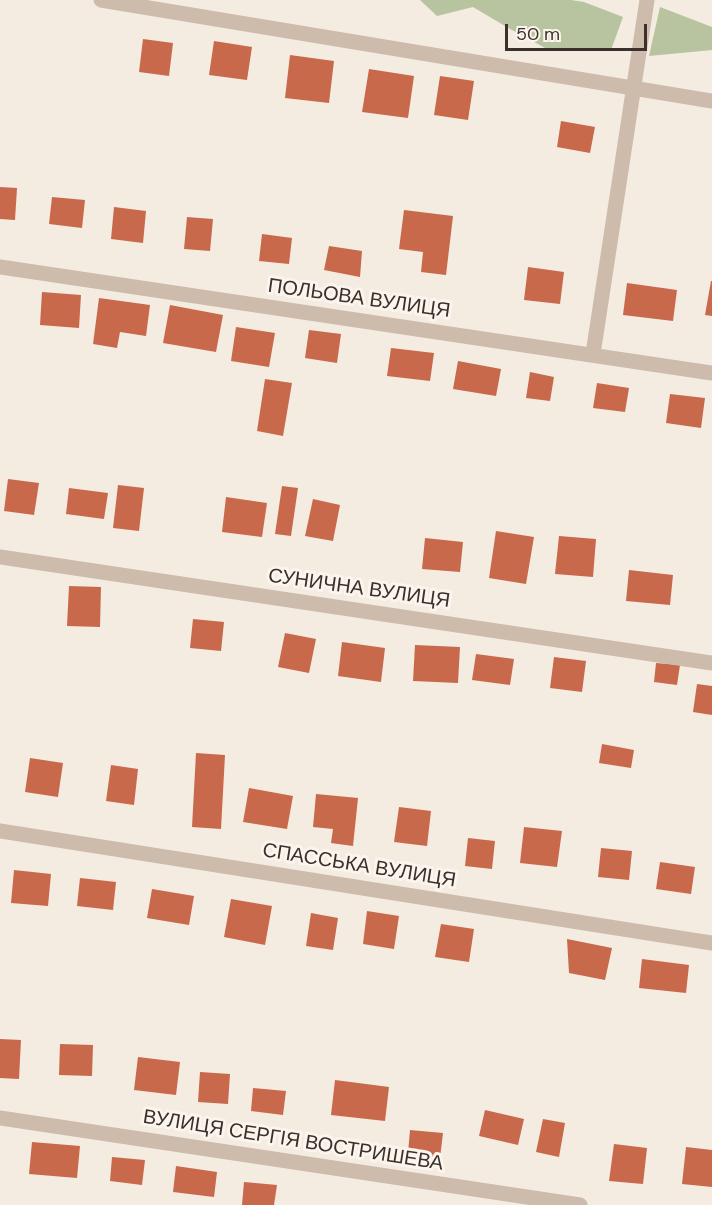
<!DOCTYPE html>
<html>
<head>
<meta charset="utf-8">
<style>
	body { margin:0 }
	#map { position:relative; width:712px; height:1205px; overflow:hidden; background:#f4ebe1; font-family:"DM Sans",sans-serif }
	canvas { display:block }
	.scale { position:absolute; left:505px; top:24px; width:142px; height:27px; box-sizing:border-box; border:3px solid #3b302b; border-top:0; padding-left:8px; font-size:18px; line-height:21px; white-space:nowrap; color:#3b302b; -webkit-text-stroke:4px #fbf5ee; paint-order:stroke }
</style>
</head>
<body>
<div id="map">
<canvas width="712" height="1205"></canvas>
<div class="scale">50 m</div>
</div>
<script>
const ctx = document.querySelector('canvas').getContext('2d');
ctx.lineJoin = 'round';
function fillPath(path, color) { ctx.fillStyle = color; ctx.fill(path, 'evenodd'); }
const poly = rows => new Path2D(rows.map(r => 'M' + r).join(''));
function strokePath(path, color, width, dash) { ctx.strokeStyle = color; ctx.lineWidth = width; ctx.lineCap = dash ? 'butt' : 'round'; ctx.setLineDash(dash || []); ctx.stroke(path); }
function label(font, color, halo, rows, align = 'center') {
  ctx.font = font + ' "DM Sans",sans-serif'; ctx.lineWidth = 6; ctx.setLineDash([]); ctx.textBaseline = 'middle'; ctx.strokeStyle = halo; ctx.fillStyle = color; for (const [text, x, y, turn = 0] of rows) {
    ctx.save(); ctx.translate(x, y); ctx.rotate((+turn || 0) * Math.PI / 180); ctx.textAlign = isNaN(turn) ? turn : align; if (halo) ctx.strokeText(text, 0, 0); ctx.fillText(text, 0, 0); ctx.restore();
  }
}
const green = poly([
	[420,0,571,0,584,2,623,17,611,50,547,49,510,29,473,7,437,16],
	[660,7,712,27,712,50,649,56]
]);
const building = poly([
	[143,39,173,43,169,76,139,72],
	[214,41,252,47,247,80,209,75],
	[290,55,334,61,329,103,285,98],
	[369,69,414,76,408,118,362,112],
	[440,76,474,81,468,120,434,115],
	[561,121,595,127,590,153,557,147],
	[0,187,17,188,15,220,0,219],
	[52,197,85,200,82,228,49,224],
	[114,207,146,211,143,243,111,239],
	[404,210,453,216,446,275,421,272,423,252,399,249],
	[187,217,213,219,210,251,184,249],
	[262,234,292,238,289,264,259,261],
	[329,246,362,251,360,277,324,270],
	[528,267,564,272,560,304,524,300],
	[711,281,712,281,712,316,705,315],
	[627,283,677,290,673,321,623,315],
	[42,292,81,295,79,328,40,325],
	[99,298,150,305,146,336,120,332,117,348,93,344],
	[170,305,223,315,216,352,163,343],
	[236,327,275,333,269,367,231,361],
	[309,330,341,334,337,363,305,358],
	[391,348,434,353,430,381,387,376],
	[458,361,501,369,496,396,453,389],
	[530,372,554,377,550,401,526,398],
	[265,379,292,383,283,436,257,431],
	[597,383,629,388,625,412,593,408],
	[670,394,705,398,701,428,666,423],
	[8,479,39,483,34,515,4,511],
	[118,485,144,488,139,531,113,528],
	[282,486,298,488,291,536,275,534],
	[69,488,108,493,104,519,66,514],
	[226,497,267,503,262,537,222,532],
	[313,499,340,505,333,541,305,536],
	[496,531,534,537,526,584,489,578],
	[559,536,596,539,593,577,555,574],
	[425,538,463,542,460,572,422,569],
	[629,570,673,575,670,605,626,601],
	[69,586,101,587,100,627,67,626],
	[193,619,224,622,221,651,190,648],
	[285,633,316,639,309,673,278,667],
	[342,642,385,648,381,682,338,676],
	[415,645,460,647,458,683,413,681],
	[476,654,514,659,510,685,472,680],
	[554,657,586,661,582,692,550,688],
	[656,663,680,665,677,685,654,682],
	[697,684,712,686,712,715,693,712],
	[602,744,634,750,631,768,599,763],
	[196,753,225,755,221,829,192,827],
	[30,758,63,763,58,797,25,792],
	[111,765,138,769,134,805,106,801],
	[249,788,293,796,287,829,243,822],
	[316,794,358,798,353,846,331,843,333,829,313,827],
	[399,807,431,811,427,846,394,842],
	[524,827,562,831,557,867,520,863],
	[468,838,495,841,492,869,465,866],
	[601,848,632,851,629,880,598,877],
	[660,862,695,867,691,894,656,889],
	[14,870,51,874,48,906,11,903],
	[80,878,116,882,113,910,77,906],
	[152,889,194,896,189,925,147,918],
	[231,899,272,906,265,945,224,937],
	[367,911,399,916,394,949,363,944],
	[311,913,338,918,333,950,306,946],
	[441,924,474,929,469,962,435,957],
	[567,939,612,948,605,980,569,973],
	[642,959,689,965,686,993,639,988],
	[0,1039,21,1040,19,1079,0,1078],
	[60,1044,93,1045,92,1076,59,1075],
	[138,1057,180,1062,176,1095,134,1090],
	[200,1072,230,1074,228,1104,198,1102],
	[335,1080,389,1087,385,1121,331,1115],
	[253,1088,286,1091,283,1115,251,1111],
	[485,1110,524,1119,518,1145,479,1136],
	[543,1119,565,1123,559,1157,536,1152],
	[410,1130,443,1133,440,1158,408,1153],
	[32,1142,80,1146,77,1178,29,1174],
	[614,1144,647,1148,643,1184,609,1181],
	[686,1147,712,1150,712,1187,682,1184],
	[112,1157,145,1160,142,1185,110,1181],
	[176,1166,217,1172,214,1197,173,1192],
	[244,1182,277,1185,274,1205,242,1205]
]);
const minor = poly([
	[101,0,712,101],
	[0,267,712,373],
	[593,354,647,0],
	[0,557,712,663],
	[0,831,712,943],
	[0,1118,580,1205]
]);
const streetNames = [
	["ПОЛЬОВА ВУЛИЦЯ",359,299,8],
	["СУНИЧНА ВУЛИЦЯ",359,589,8],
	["СПАССЬКА ВУЛИЦЯ",359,866,9],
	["ВУЛИЦЯ СЕРГІЯ ВОСТРИШЕВА",293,1141,9]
];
fillPath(green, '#b8c4a0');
fillPath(building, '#c8694b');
strokePath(minor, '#cdbbac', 15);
label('20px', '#3b302b', '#fbf5ee', streetNames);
</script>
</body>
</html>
